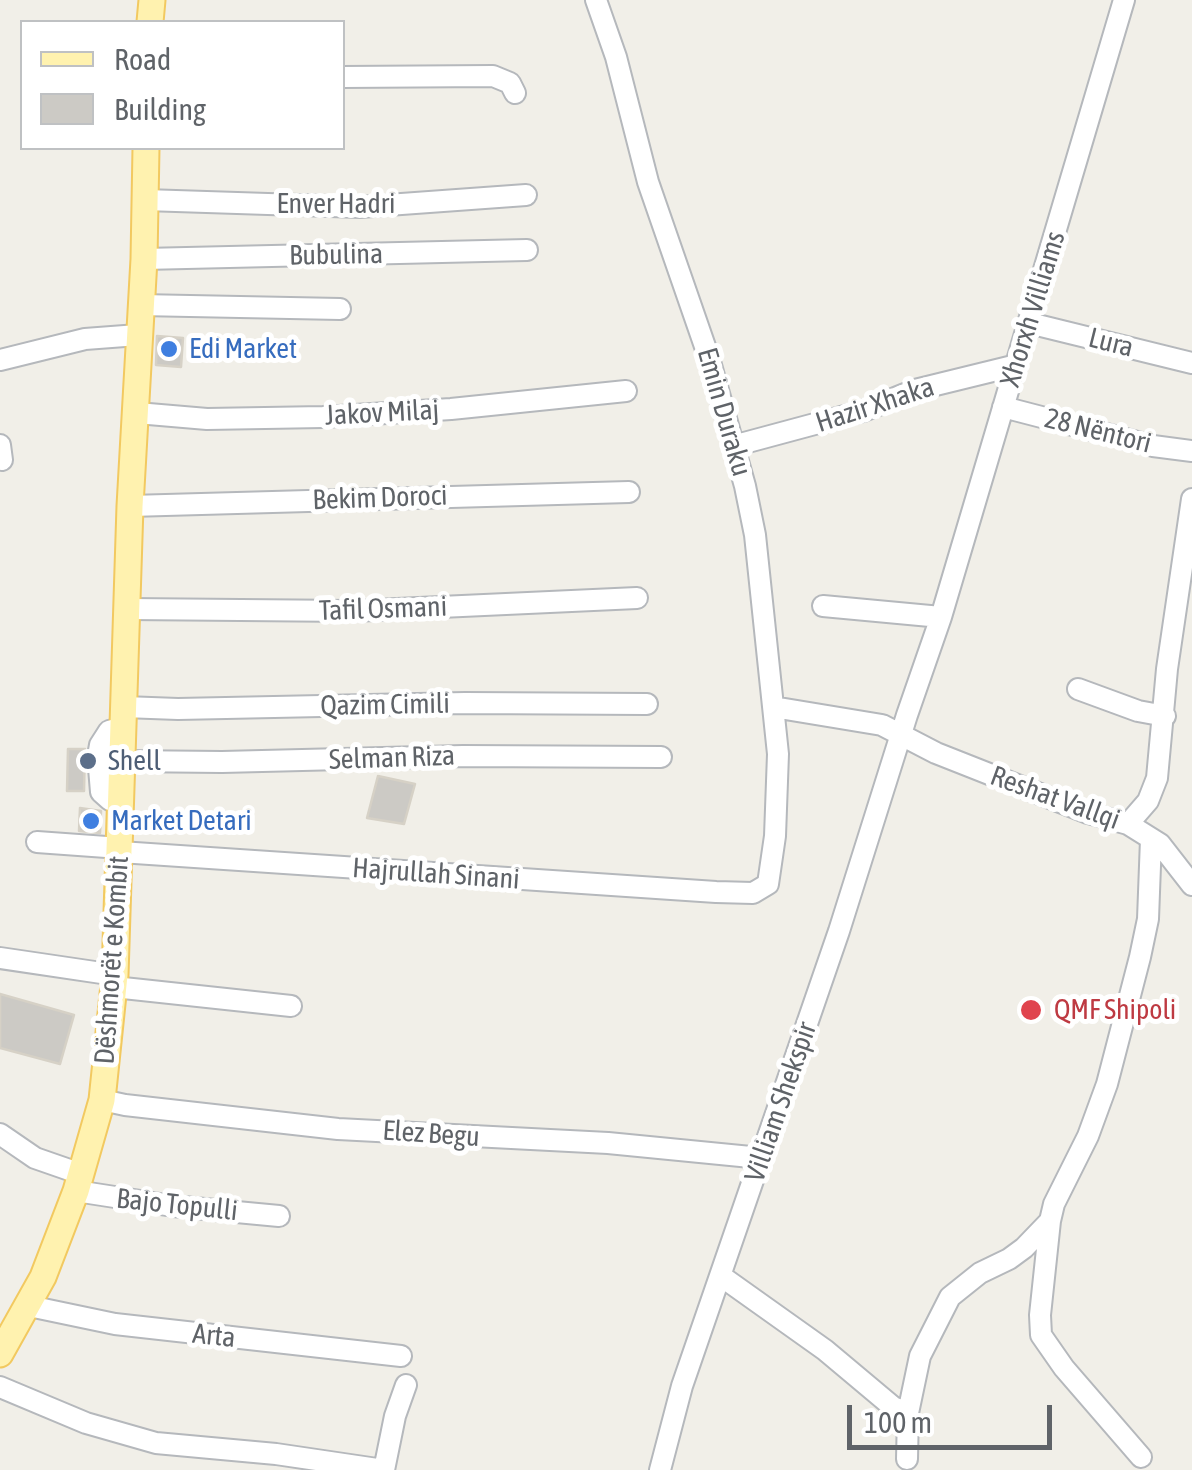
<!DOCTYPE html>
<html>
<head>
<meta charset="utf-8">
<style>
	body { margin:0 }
	#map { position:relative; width:1192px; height:1470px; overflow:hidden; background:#f1efe8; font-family:"Asap Condensed",sans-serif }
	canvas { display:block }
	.legend { position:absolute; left:20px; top:20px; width:325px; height:130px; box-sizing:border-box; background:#fff; border:2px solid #bfc1c3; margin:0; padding:12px 18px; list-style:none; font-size:30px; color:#5f6368 }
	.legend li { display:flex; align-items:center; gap:20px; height:50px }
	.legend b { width:50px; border:2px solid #bfc1c3 }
	.scale { position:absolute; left:847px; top:1405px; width:205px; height:45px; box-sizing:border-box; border:5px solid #5f6368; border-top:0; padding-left:12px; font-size:30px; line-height:35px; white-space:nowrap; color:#5f6368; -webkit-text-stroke:8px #fff; paint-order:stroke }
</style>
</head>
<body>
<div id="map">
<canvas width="1192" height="1470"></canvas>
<ul class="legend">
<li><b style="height:12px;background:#fff2af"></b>Road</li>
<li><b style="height:28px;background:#cccac5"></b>Building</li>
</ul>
<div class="scale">100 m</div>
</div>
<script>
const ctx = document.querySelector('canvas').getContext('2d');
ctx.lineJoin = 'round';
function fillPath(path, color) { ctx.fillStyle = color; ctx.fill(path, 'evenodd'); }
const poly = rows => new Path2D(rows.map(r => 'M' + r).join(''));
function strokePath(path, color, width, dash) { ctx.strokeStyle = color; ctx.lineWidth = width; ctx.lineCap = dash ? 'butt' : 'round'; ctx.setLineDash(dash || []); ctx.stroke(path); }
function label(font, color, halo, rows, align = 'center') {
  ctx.font = font + ' "Asap Condensed",sans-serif'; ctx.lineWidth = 10; ctx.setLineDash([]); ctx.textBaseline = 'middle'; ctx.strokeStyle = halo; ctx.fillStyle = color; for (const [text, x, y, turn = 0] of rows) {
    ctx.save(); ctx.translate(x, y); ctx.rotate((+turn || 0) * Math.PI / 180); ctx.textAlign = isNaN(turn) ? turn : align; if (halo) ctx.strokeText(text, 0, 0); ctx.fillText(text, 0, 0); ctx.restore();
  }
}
const building = poly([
	[157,336,183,338,181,367,156,365,157,336],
	[68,749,85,749,84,791,67,791,68,749],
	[378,776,415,784,404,824,367,818,378,776],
	[80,808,101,811,100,833,79,831,80,808],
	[0,994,74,1015,60,1064,0,1048,0,994]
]);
const minor = poly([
	[342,77,493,76,510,83,515,93],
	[145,200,360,207,526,195],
	[144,259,527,250],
	[140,305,340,309],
	[1029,323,1192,363],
	[0,360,85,339,138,335],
	[1003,407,1153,446,1192,451],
	[137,413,207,419,323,417,451,409,626,391],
	[0,445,2,460],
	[733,446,863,411,915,390,1017,365],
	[130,506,629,492],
	[823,606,941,617],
	[128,609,353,611,637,598],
	[1078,689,1138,711,1165,716],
	[124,707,178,709,465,703,647,704],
	[773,707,882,725,936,753,1088,813,1128,824,1160,844,1192,885],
	[122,761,222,762,463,756,661,757],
	[120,801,110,800,101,792,98,756,100,745,109,731,124,727],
	[1128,824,1148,801,1157,778,1167,669,1192,499],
	[37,842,120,848],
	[120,852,716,892,753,893,768,884,775,836,778,754,755,535,745,486,709,358,648,182,616,57,596,0],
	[0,958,115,975],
	[114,987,291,1006],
	[102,1100,125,1105,338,1129,608,1143,761,1158],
	[0,1134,35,1158,81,1174],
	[76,1191,173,1206,279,1216],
	[1050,1221,1040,1315,1041,1335,1064,1368,1141,1457],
	[721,1276,825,1350,893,1407,908,1413,920,1356,950,1297,980,1273,1009,1259,1024,1248,1050,1221,1054,1204,1088,1136,1107,1084,1140,957,1148,919,1151,839],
	[29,1306,115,1324,401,1356],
	[0,1387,86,1423,156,1443,276,1454,384,1470],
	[907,1459,908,1413],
	[384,1470,395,1416,406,1385],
	[660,1470,682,1386,839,931,907,715,941,617,1124,0]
]);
const major = poly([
	[150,22,152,0],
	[0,1354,43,1277,76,1191,102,1100,115,975,130,506,144,259,146,148]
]);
const markers = [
	[169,349,10,"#3f7fe0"],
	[88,761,10,"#5c6f8a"],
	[91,821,10,"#3f7fe0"],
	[1031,1010,12,"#e0444e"]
];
const streetNames = [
	["Enver Hadri",336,204],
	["Bubulina",336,255,-1],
	["Xhorxh Villiams",1033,309,-73],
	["Lura",1111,343,14],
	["Hazir Xhaka",875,405,-18],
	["Emin Duraku",724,412,74],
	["Jakov Milaj",382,413,-3],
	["28 Nëntori",1098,431,14],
	["Bekim Doroci",380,498,-2],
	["Tafil Osmani",383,609,-2],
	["Qazim Cimili",385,705,-1],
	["Selman Riza",392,758,-2],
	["Reshat Vallqi",1055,798,20],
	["Hajrullah Sinani",436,874,4],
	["Dëshmorët e Kombit",112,960,-86],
	["Villiam Shekspir",781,1102,-71],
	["Elez Begu",431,1134,4],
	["Bajo Topulli",177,1205,6],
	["Arta",214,1336,6]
];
const shopNames = [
	["Edi Market",189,349],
	["Market Detari",111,821]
];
const serviceNames = [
	["Shell",108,761]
];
const healthNames = [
	["QMF Shipoli",1054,1010]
];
fillPath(building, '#cccac5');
strokePath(building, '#d6d1c6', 2.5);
strokePath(minor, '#b5b8bc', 24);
strokePath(major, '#f2c960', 29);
strokePath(minor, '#fff', 20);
strokePath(major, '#fff2af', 25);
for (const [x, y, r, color] of markers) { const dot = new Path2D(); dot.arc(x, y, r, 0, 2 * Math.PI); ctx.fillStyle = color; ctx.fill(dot); strokePath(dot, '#fff', 4); }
label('28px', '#5f6368', '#fff', streetNames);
label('28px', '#366cbe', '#fff', shopNames, 'left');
label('28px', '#4e5e75', '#fff', serviceNames, 'left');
label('28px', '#be3a42', '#fff', healthNames, 'left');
</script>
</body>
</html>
